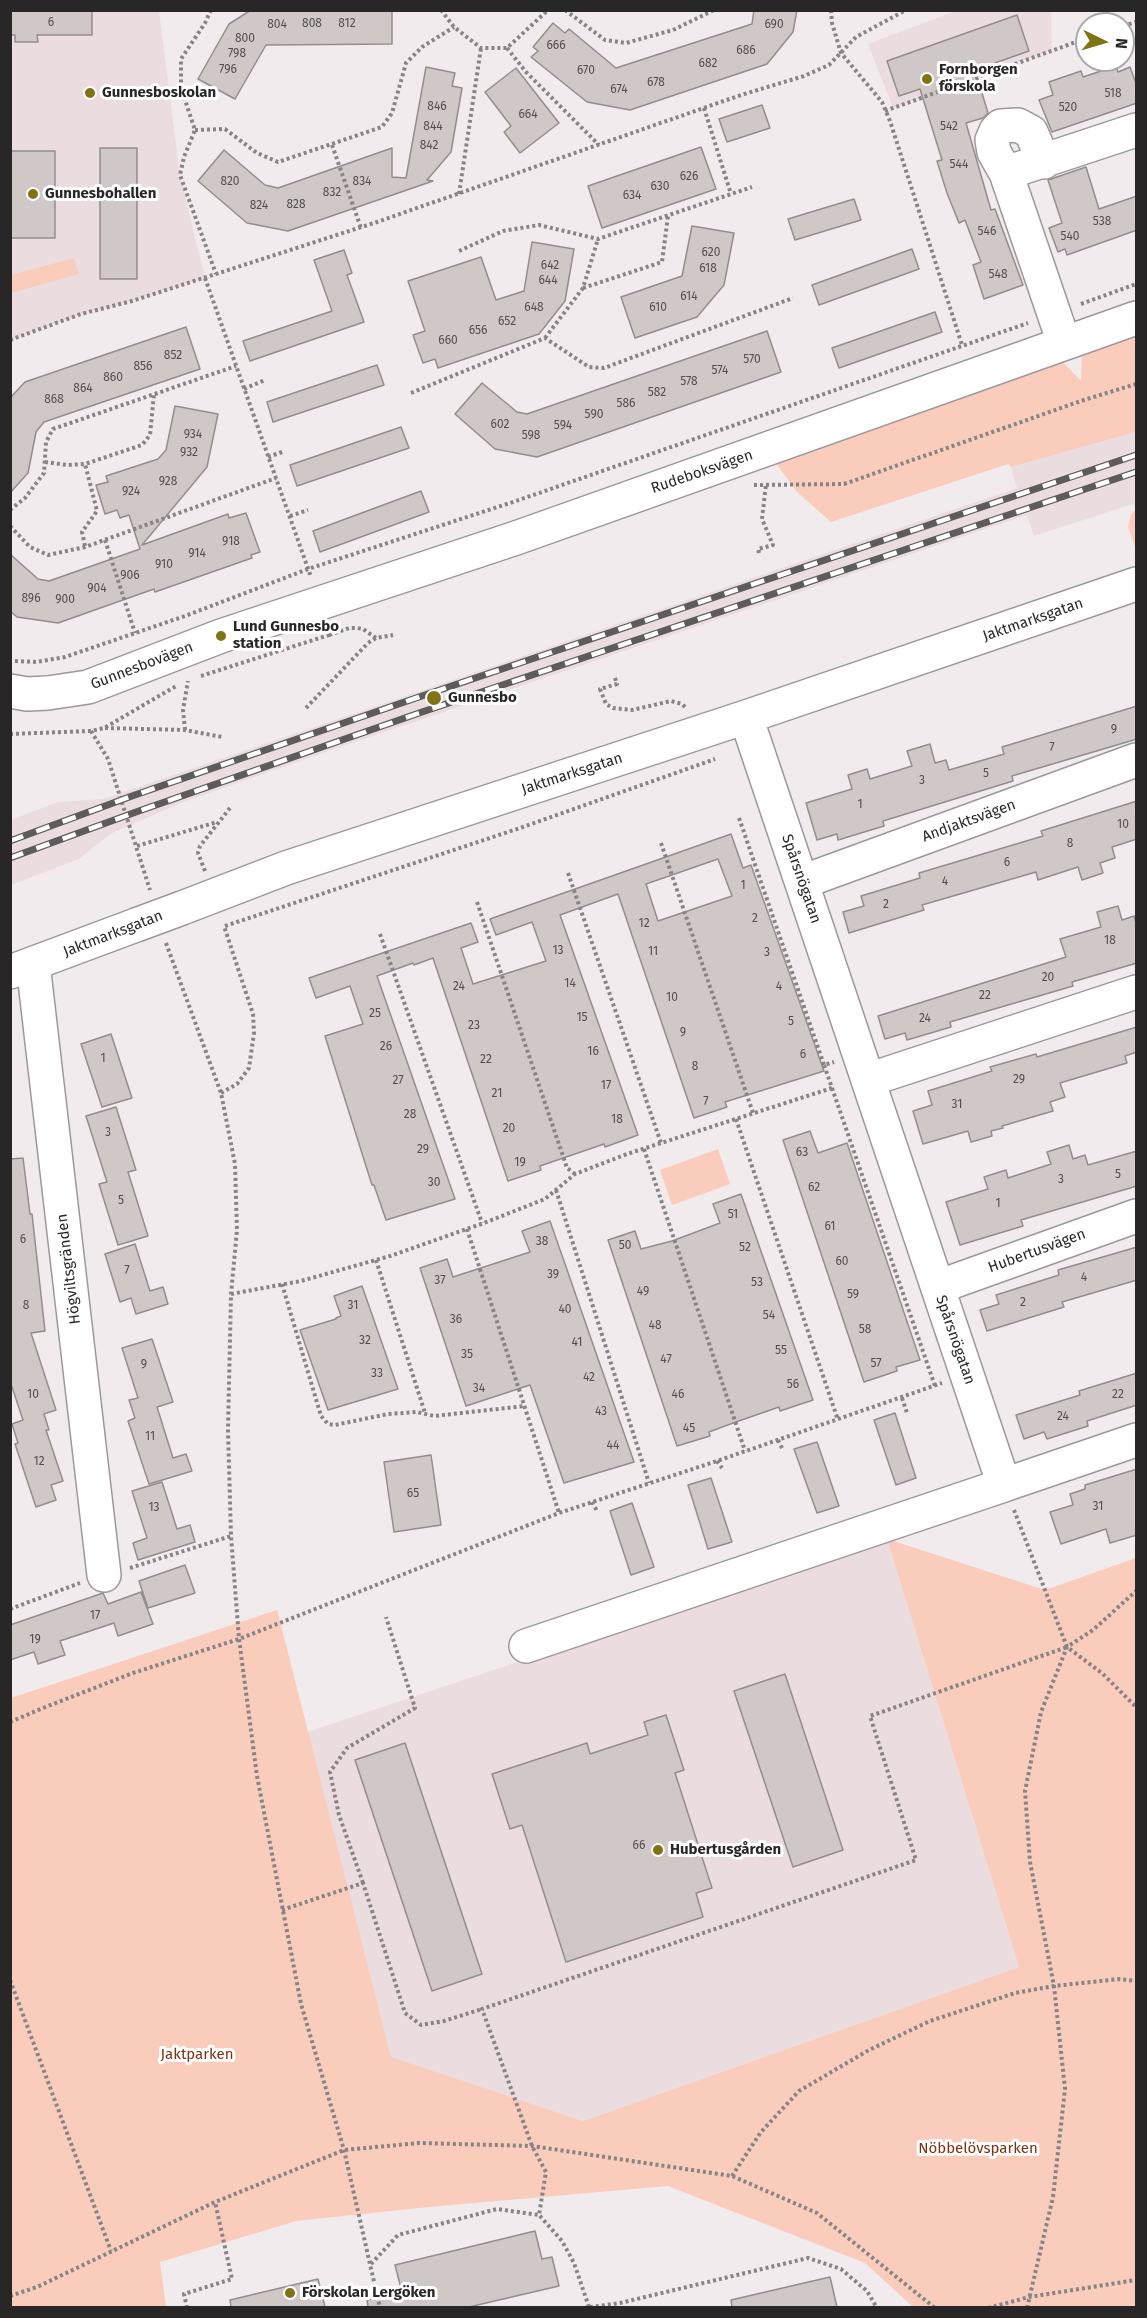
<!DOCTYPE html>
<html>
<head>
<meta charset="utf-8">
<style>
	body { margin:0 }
	#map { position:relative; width:1147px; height:2318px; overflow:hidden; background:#f2ebed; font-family:"Fira Sans",sans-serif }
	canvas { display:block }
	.frame { position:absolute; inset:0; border:12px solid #282627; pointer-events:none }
	.north { position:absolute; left:1075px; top:12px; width:60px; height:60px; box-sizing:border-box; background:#fff; border:2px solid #a9a8a9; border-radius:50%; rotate:95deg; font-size:16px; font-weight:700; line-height:24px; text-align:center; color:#282627 }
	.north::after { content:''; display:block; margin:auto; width:21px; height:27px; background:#7f7315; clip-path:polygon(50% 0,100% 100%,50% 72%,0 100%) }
</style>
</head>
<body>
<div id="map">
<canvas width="1147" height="2318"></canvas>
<div class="frame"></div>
<div class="north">N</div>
</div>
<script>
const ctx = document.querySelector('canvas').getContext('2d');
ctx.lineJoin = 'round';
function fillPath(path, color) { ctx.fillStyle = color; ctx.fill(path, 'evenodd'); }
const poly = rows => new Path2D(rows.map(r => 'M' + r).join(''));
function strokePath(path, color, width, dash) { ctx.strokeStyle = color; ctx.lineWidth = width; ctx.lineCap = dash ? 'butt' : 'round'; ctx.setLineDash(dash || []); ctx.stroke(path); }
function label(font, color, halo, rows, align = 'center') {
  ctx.font = font + ' "Fira Sans",sans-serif'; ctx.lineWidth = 6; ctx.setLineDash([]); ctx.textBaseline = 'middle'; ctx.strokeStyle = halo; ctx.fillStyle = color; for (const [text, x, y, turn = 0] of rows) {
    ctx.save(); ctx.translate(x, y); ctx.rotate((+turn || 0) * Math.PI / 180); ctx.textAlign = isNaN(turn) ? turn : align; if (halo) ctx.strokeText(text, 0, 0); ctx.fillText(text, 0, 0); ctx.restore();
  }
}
const built = poly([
	[11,11,159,11,180,175,205,278,132,301,81,314,11,340],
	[955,11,1051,11,1052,50,893,108,868,44],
	[1136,432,1136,503,1034,536,1027,515,331,750,181,803,110,834,79,859,11,885,11,820,58,802,103,799,1017,488,1011,467],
	[887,1539,1019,1967,583,2121,386,2056,301,1734]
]);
const green = poly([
	[74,258,79,274,11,293,11,275],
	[1136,335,1136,432,1011,467,1008,464,831,522,797,492,775,462,1060,359,1081,381,1082,354],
	[1136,509,1136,549,1128,527,1131,515],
	[718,1149,730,1184,672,1205,660,1170],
	[887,1539,1045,1590,1136,1558,1136,2307,913,2307,865,2263,668,2186,429,2207,296,2221,160,2262,166,2307,11,2307,11,1698,277,1610,391,2057,583,2121,1019,1967]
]);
const building = poly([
	[10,10,92,10,92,35,37,35,38,42,15,42,15,35,10,35,10,10],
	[251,10,392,10,392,44,266,45,235,99,198,79,229,24,251,10],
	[754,10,797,10,793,32,767,64,630,110,587,102,531,57,538,51,533,47,553,23,565,33,569,29,616,68,752,24,754,10],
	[1017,15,1029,51,975,70,988,113,983,118,966,123,991,210,995,209,1023,285,984,299,973,265,981,262,965,220,959,223,947,193,937,161,942,160,920,89,899,96,887,61,1017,15],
	[1116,66,1118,72,1130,67,1137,86,1137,103,1052,132,1039,100,1053,95,1049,82,1081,71,1083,77,1116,66],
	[426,67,455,73,452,86,462,88,451,152,427,180,433,181,288,231,247,223,198,181,224,150,265,185,278,188,392,148,392,177,406,178,426,67],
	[516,68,559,123,520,153,504,132,511,126,485,92,516,68],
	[762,105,770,128,727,142,719,119,762,105],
	[701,147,716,189,602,228,588,186,701,147],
	[100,148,137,148,137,279,100,279,100,148],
	[10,151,55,151,55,238,10,238,10,151],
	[1086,167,1099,209,1137,196,1137,230,1067,255,1065,249,1058,252,1049,228,1062,223,1048,180,1086,167],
	[854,199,861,220,795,240,788,219,854,199],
	[692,226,734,233,724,285,697,317,635,338,621,297,682,276,692,226],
	[532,242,574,249,565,301,539,334,438,368,435,359,423,363,413,335,425,331,408,281,481,257,496,300,524,291,532,242],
	[912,249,919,269,819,305,812,285,912,249],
	[344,250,352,273,347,275,364,322,250,361,243,341,332,311,314,260,344,250],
	[935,312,942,332,839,368,832,348,935,312],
	[186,327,200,369,44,422,36,432,28,473,10,493,10,398,25,382,186,327],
	[767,331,781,372,537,457,495,449,455,414,482,383,517,412,527,414,767,331],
	[377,365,384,385,273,422,267,402,377,365],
	[175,406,218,414,207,467,142,545,228,514,229,518,246,513,260,552,251,555,252,558,155,592,154,589,58,623,17,617,10,611,10,554,38,579,49,581,140,549,129,515,120,518,117,510,105,514,96,485,108,482,106,476,158,459,166,450,175,406],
	[401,427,409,448,297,486,290,465,401,427],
	[421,491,429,512,320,552,313,531,421,491],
	[1137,706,1137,739,1012,776,1013,781,883,821,884,826,838,840,837,834,817,840,806,803,852,789,848,775,867,769,870,779,912,766,907,751,930,744,935,763,946,760,949,770,1004,754,1002,747,1137,706],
	[1137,801,1137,839,1112,847,1115,858,1100,863,1103,873,1082,880,1078,867,1038,880,1036,872,922,905,924,910,849,933,843,912,864,906,861,896,920,878,919,873,1043,836,1041,831,1137,801],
	[731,834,743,868,751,865,824,1071,725,1102,727,1107,694,1118,618,894,560,915,638,1135,605,1147,604,1144,540,1166,541,1170,508,1181,433,958,414,965,413,963,377,976,455,1199,386,1220,374,1185,372,1185,325,1036,363,1024,350,986,316,998,309,978,471,923,478,942,461,948,473,984,546,961,532,922,496,935,490,919,731,834],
	[718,859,732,896,658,921,646,884,718,859],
	[1118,906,1122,920,1134,916,1137,926,1137,963,1072,982,1073,986,950,1022,951,1027,907,1040,905,1033,885,1039,878,1016,1066,957,1060,939,1101,927,1097,912,1118,906],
	[1137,1027,1137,1052,1125,1056,1127,1063,1060,1083,1065,1097,1050,1102,1053,1111,1002,1126,1003,1128,991,1131,992,1136,971,1142,968,1131,923,1144,913,1111,932,1105,928,1091,992,1071,990,1067,1036,1054,1037,1057,1137,1027],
	[111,1034,132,1098,102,1107,81,1044,111,1034],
	[116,1107,136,1170,128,1172,148,1236,118,1245,99,1184,107,1182,86,1116,116,1107],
	[810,1131,818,1153,847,1143,920,1360,896,1367,897,1371,864,1382,783,1140,810,1131],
	[1069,1145,1073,1159,1085,1155,1088,1165,1137,1151,1137,1186,1021,1220,1023,1226,960,1245,946,1202,988,1189,984,1177,1006,1170,1008,1178,1051,1164,1047,1152,1069,1145],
	[23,1158,30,1214,32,1214,45,1331,31,1333,56,1410,44,1414,49,1430,46,1430,63,1481,51,1485,56,1500,36,1507,15,1444,18,1443,12,1424,23,1420,10,1381,10,1159,23,1158],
	[741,1194,813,1400,780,1411,779,1407,733,1423,709,1432,710,1436,677,1446,608,1240,635,1231,641,1249,672,1241,720,1223,713,1204,741,1194],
	[550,1221,634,1462,564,1483,530,1385,466,1406,420,1268,447,1259,453,1277,530,1252,522,1231,550,1221],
	[135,1244,150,1291,163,1287,168,1304,136,1314,131,1298,120,1302,105,1254,135,1244],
	[1137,1247,1137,1280,1062,1302,1064,1307,987,1331,980,1310,999,1304,996,1295,1059,1275,1058,1270,1137,1247],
	[362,1286,398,1389,328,1410,300,1330,336,1319,336,1318,341,1316,334,1296,362,1286],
	[152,1339,173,1402,157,1407,173,1458,186,1454,192,1471,149,1484,128,1421,135,1418,129,1400,138,1398,122,1348,152,1339],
	[1137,1373,1137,1405,1087,1421,1088,1426,1047,1439,1044,1432,1024,1439,1016,1415,1080,1395,1079,1391,1137,1373],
	[895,1413,916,1478,896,1485,874,1420,895,1413],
	[817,1442,839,1506,817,1513,794,1449,817,1442],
	[431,1455,441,1525,394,1532,384,1462,431,1455],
	[1137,1469,1137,1535,1110,1543,1106,1529,1061,1544,1050,1512,1073,1505,1070,1494,1085,1489,1085,1485,1137,1469],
	[711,1478,732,1542,708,1549,688,1485,711,1478],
	[162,1482,177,1529,190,1525,195,1542,138,1560,133,1543,147,1538,132,1491,162,1482],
	[632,1503,654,1567,631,1575,610,1511,632,1503],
	[185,1565,195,1593,148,1608,139,1581,185,1565],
	[141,1592,153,1624,118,1636,114,1623,60,1641,65,1655,38,1664,34,1652,10,1660,10,1625,103,1593,108,1604,141,1592],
	[785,1674,843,1850,793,1867,734,1691,785,1674],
	[666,1715,684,1770,675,1773,712,1888,696,1893,703,1917,566,1962,522,1825,510,1829,492,1774,587,1743,590,1754,648,1735,644,1722,666,1715],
	[405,1743,482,1974,432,1991,355,1760,405,1743],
	[535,2231,542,2259,552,2257,559,2286,469,2307,368,2307,367,2300,402,2292,395,2265,535,2231],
	[830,2277,837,2307,732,2307,731,2300,830,2277],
	[318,2279,325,2307,231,2307,230,2300,318,2279]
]);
const path = poly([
	[211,10,205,23,181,59,181,88,195,130,184,157,180,175,216,274],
	[441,10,454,27,481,48,507,48,548,10],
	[565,10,605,40,626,43,673,30,714,10],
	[831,10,832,23,841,53,882,102,890,121,962,345],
	[1123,26,1136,22],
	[507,48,526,72,599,145],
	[704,108,731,194],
	[885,111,1087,38],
	[195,130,225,129,257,153,278,162,382,127,392,113,406,63,422,47,454,27],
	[332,145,361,228],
	[459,194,481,48],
	[459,251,503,231,539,225,598,239,752,187],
	[205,278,311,577],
	[583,288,662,262,668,216],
	[1081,304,1136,284],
	[545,338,583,288,598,239],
	[10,340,81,314,132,301,374,223,741,95,804,76,829,65,856,37,906,10],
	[244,389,265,380],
	[411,393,545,338,589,367,604,368,793,298],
	[268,457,285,451],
	[45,462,67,465,85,464,142,445,150,435,154,394],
	[754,485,844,484,1084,400,1136,384],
	[10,510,25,498,44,473,46,442,53,429,236,366],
	[290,516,308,510],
	[10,526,30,547,48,555,85,547,276,478],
	[105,540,135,633],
	[85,546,82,532,97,511,85,464],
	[759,553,758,549,773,545,762,519,766,484],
	[329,635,349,628,357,628,363,629,376,638],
	[15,661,36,662,65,657,185,616,308,569,516,501,1028,323],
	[201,676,329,635,328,630],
	[615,678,617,684,600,689,606,704,613,708,632,710,671,701,682,704,686,708],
	[306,708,368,643,376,638,393,635],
	[105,728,185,730,222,737],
	[185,730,183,710,188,681],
	[91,731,108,759,150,890],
	[10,734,91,731,104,728,178,685],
	[739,818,824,1065],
	[661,843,753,1113],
	[137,846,217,822],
	[205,871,198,853,200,846,230,808],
	[568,873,661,1143],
	[477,902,567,1168,575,1174],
	[225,926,523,827,715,759],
	[380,934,482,1223],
	[166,943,221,1093,235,1164,237,1230,231,1294,228,1430,231,1536,239,1639,257,1776,301,2004,344,2150,380,2308],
	[832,1088,935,1386],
	[221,1093,237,1084,249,1068,254,1033,253,1014,224,926],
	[736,1119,838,1420],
	[644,1149,745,1451],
	[556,1190,649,1483],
	[467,1229,559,1513],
	[376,1260,425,1413],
	[282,1284,321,1416,328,1424,335,1425,388,1414,417,1412,434,1416,525,1406],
	[231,1294,301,1281,390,1256,484,1223,545,1199,575,1174,627,1154,832,1088,824,1065,834,1062],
	[902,1398,907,1413],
	[778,1440,783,1450],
	[717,1461,722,1468],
	[592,1502,597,1511],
	[1014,1510,1067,1647,1103,1674,1136,1707],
	[130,1568,231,1536],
	[10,1609,80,1583],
	[10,1722,48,1706,133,1673,239,1639,559,1513,717,1461,942,1383],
	[363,1883,339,1815,330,1772,347,1748,415,1708,386,1617],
	[282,1910,363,1883,405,2013,421,2025,444,2021,482,2009],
	[10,1980,111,2251],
	[732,2176,761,2132,799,2091,869,2050,930,2021,1015,1993,1054,1986,1119,1979,1136,1981],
	[371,2264,398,2235,497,2209,539,2215],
	[10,2296,37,2287,215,2202,344,2150,419,2143,532,2146,732,2176,817,2213,935,2308],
	[589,2307,574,2263,562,2241,539,2215,546,2172,532,2146,482,2009,916,1860,870,1716,1067,1647],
	[187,2308,184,2294,232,2279,215,2202],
	[584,2308,620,2303,808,2258,841,2269,867,2291,877,2308],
	[988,2308,1029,2297,1136,2280],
	[1027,2308,1053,2197,1065,2089,1054,1986,1030,1862,1025,1791,1041,1712,1067,1647,1093,1630,1136,1591]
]);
const minor = poly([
	[1006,173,994,152,992,140,996,131,1001,126,1018,125,1031,132,1044,162],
	[1064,343,1006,173,1136,130],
	[10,691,27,694,48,693,88,687,221,636,516,538,1136,318],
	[802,882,1136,760],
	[182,908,286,868,746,717,1136,584],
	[33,964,104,1575],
	[10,972,136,925],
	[868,1080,1136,992],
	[938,1287,1136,1216],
	[1004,1485,1136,1440],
	[526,1646,1004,1485,746,717]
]);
const rail = poly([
	[10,841,132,796,416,698,1136,455],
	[10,858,136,812,422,712,1136,472]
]);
const minorBridge = poly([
	[136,925,182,908]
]);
const markers = [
	[927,79,6,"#7f7315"],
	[90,93,6,"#7f7315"],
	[33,194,6,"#7f7315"],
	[221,636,6,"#7f7315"],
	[434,698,8,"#7f7315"],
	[658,1850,6,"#7f7315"],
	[290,2293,6,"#7f7315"]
];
const numberNames = [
	["6",51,23],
	["808",312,24],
	["812",347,24],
	["804",277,25],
	["690",774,25],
	["800",245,39],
	["666",556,46],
	["686",746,51],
	["798",237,54],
	["682",708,64],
	["796",228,70],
	["670",586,71],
	["678",656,83],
	["674",619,90],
	["518",1113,94],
	["846",437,107],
	["520",1068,108],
	["664",528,115],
	["844",433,127],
	["542",949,127],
	["842",429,146],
	["544",959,165],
	["626",689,177],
	["820",230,182],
	["834",362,182],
	["630",660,187],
	["832",332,193],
	["634",632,196],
	["828",296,205],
	["824",259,206],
	["538",1102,222],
	["546",987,232],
	["540",1070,237],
	["620",711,253],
	["642",550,266],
	["618",708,269],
	["548",998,275],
	["644",548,281],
	["614",689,297],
	["648",534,308],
	["610",658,308],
	["652",507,322],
	["656",478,331],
	["660",448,341],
	["852",173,356],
	["570",752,360],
	["856",143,367],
	["574",720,371],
	["860",113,378],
	["578",689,382],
	["864",83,389],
	["582",657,393],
	["868",54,400],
	["586",626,404],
	["590",594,415],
	["602",500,425],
	["594",563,426],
	["934",193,435],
	["598",531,436],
	["932",189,453],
	["928",168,482],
	["924",131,492],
	["918",231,542],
	["914",197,554],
	["910",164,565],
	["906",130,576],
	["904",97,589],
	["896",31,599],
	["900",65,600],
	["9",1114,730],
	["7",1052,748],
	["5",986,774],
	["3",922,781],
	["1",860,805],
	["10",1123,825],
	["8",1070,844],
	["6",1007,863],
	["4",945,882],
	["1",743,886],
	["2",886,905],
	["2",755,919],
	["12",644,924],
	["18",1110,941],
	["13",558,951],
	["11",653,952],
	["3",767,953],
	["20",1048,978],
	["14",570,984],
	["24",459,987],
	["4",779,987],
	["22",985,996],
	["10",672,998],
	["25",375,1014],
	["15",582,1018],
	["24",925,1019],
	["5",791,1022],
	["23",474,1026],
	["9",683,1033],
	["26",386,1047],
	["16",593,1052],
	["6",803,1055],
	["1",103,1059],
	["22",486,1060],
	["8",695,1067],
	["29",1019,1080],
	["27",398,1081],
	["17",606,1086],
	["21",497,1094],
	["7",706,1102],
	["31",957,1105],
	["28",410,1115],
	["18",617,1120],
	["20",509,1129],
	["3",108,1133],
	["29",423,1150],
	["63",802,1153],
	["19",520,1163],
	["5",1118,1175],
	["3",1061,1180],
	["30",434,1183],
	["62",814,1188],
	["5",121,1201],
	["1",998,1204],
	["51",733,1215],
	["61",830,1227],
	["6",23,1240],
	["38",542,1242],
	["50",625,1246],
	["52",745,1248],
	["60",842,1262],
	["7",127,1271],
	["39",553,1275],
	["4",1084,1278],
	["37",440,1281],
	["53",757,1283],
	["49",643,1292],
	["59",853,1295],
	["2",1023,1303],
	["8",26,1306],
	["31",353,1306],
	["40",565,1310],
	["54",769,1316],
	["36",456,1320],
	["48",655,1326],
	["58",865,1330],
	["32",365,1341],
	["41",577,1343],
	["55",781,1351],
	["35",467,1355],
	["47",666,1360],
	["57",876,1364],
	["9",144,1365],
	["33",377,1374],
	["42",589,1378],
	["56",793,1385],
	["34",479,1389],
	["10",33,1395],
	["46",678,1395],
	["22",1118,1395],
	["43",601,1412],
	["24",1063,1417],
	["45",689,1429],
	["11",150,1437],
	["44",613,1446],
	["12",39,1462],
	["65",413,1494],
	["31",1098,1507],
	["13",154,1508],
	["17",95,1616],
	["19",35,1640],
	["66",639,1846]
];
const poiNames = [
	["Fornborgen",939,70],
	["förskola",939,87],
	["Gunnesboskolan",102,93],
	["Gunnesbohallen",45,194],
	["Lund Gunnesbo",233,627],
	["station",233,644],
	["Gunnesbo",448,698],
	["Hubertusgården",670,1850],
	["Förskolan Lergöken",302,2293]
];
const streetNames = [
	["Rudeboksvägen",702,472,-19],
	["Jaktmarksgatan",1033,620,-19],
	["Gunnesbovägen",142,666,-21],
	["Jaktmarksgatan",572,774,-18],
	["Andjaktsvägen",969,821,-20],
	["Spårsnögatan",801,879,71],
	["Jaktmarksgatan",113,934,-21],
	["Hubertusvägen",1037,1251,-20],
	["Högviltsgränden",69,1269,-97],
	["Spårsnögatan",955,1340,71]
];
const parkNames = [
	["Jaktparken",197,2055],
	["Nöbbelövsparken",978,2149]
];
fillPath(built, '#ebdce0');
fillPath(green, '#f9ccbc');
fillPath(building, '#cfc8c7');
strokePath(building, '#938d8d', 1.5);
strokePath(minor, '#9e9799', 36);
strokePath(path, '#888485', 4, [3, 3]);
strokePath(minor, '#fff', 33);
strokePath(rail, '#5e5b5c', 7);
strokePath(rail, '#fff', 4.5, [14]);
strokePath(minorBridge, '#9e9799', 36, []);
strokePath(minorBridge, '#fff', 33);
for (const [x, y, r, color] of markers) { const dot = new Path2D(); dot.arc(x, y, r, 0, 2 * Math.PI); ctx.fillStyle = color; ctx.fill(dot); strokePath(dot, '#fff', 2); }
label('12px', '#524e4f', null, numberNames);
label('bold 15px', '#282627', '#fff', poiNames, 'left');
label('15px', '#282627', '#fff', streetNames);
label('15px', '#7d3111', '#fff', parkNames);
</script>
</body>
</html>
